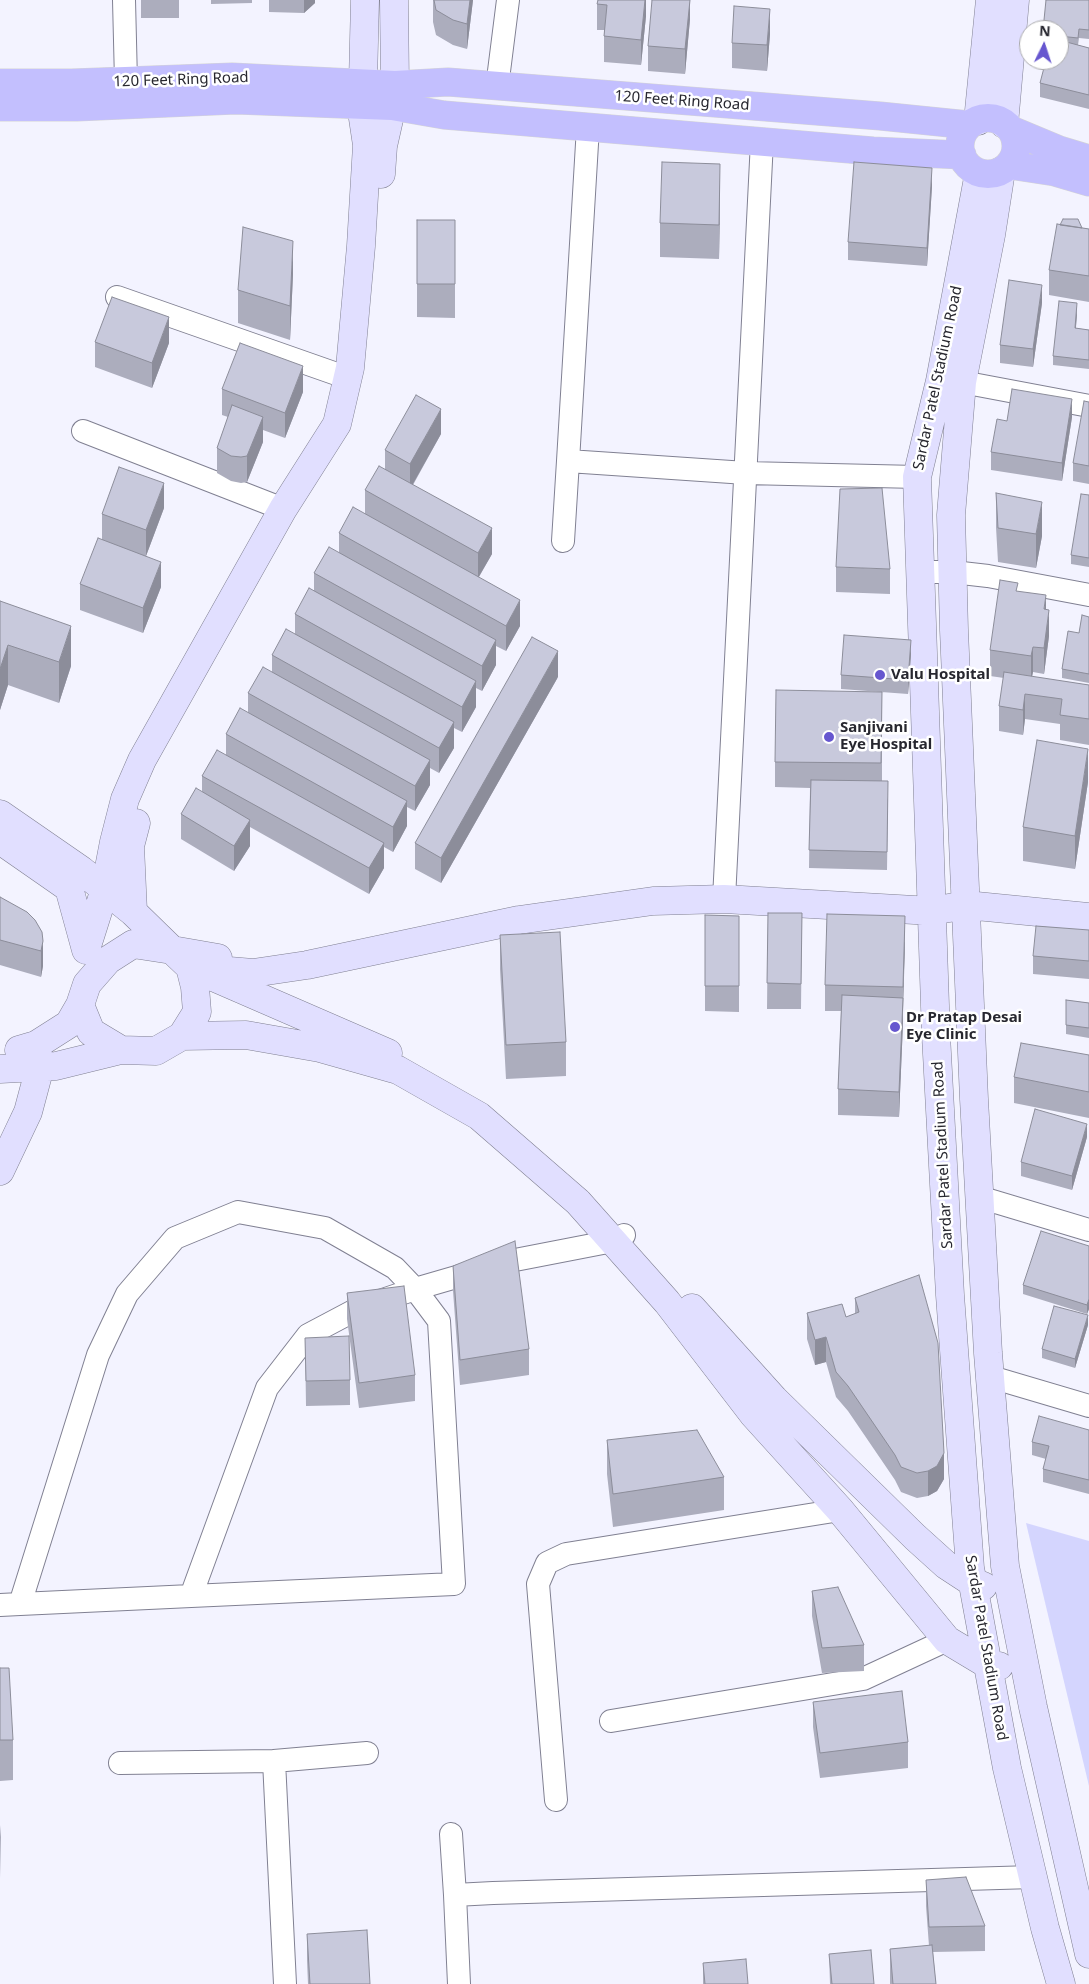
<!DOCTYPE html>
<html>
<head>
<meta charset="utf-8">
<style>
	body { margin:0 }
	#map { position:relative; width:1089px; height:1984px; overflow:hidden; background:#f3f3ff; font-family:"Noto Sans",sans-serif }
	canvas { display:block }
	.north { position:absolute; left:1019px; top:20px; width:50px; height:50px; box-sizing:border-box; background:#fff; border:1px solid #a9a9ac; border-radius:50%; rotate:4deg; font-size:14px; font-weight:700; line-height:20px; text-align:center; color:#27272f }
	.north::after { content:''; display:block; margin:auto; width:18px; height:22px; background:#6656cf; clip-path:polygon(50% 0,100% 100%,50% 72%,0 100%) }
</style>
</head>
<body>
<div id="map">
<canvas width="1089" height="1984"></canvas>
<div class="north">N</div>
</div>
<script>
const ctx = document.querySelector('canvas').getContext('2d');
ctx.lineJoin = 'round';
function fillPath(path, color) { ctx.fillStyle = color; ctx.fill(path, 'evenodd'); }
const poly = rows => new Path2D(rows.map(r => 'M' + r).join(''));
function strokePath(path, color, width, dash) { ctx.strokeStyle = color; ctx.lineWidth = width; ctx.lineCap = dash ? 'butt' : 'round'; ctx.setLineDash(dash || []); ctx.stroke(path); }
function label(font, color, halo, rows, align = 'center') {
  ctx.font = font + ' "Noto Sans",sans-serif'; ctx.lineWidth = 5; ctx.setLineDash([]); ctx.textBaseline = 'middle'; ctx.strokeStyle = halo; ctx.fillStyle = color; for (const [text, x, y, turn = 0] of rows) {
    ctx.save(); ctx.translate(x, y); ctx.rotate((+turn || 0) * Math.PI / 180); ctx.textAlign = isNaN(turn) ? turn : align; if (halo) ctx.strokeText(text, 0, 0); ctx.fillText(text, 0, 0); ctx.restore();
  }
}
const green = poly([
	[1026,1523,1089,1541,1089,1786]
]);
const street = poly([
	[124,0,126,81],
	[497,87,508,0],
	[588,127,568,461,746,473,917,477],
	[117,297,348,378],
	[946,381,962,382,1089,406],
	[83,431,283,509],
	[563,541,568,461],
	[921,572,953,572,988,576,1089,595],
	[724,899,762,141],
	[979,1197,1089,1230],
	[991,1377,1089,1406],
	[191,1596,267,1388,308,1335,359,1308,415,1289,515,1260,613,1241,624,1235],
	[0,1605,20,1604,191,1596,454,1584,439,1321,415,1289,395,1268,325,1228,238,1212,175,1238,127,1294,98,1355,20,1604],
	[611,1721,863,1679,947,1640],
	[274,1761,367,1753],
	[120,1763,274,1761,285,1984],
	[556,1800,538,1584,547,1563,566,1554,840,1510],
	[451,1834,455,1895],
	[459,1984,455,1895,493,1893,1033,1877]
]);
const secondary = poly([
	[394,0,395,85],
	[363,82,365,0],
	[978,121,990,0],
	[1004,124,1015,0],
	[1001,171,991,235,962,382,951,515,954,630,974,1099,988,1353,1005,1566,1033,1707,1089,1954],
	[979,173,940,381,917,477,936,1035,950,1295,970,1568,1007,1768,1045,1928,1061,1984],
	[381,174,383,146,392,106],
	[0,814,81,870,133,912,172,950,218,958],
	[0,840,69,888,86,950],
	[133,912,130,846,136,823],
	[133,944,172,950,190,967,195,987,197,1012,182,1036,156,1051,121,1050,91,1032,80,1005,87,984,108,960,133,944],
	[86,949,105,889,114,842,125,799,142,760,283,509,337,424,350,368,361,246,367,145,361,105],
	[190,967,388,1053],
	[217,970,253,973,307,965,519,920,653,901,724,899,932,911,966,905,1089,917],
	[182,1036,246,1035,320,1048,398,1070,479,1116,578,1202,667,1302,753,1414,840,1510,947,1640,987,1664,999,1666],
	[19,1050,36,1045,69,1024,80,1005],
	[0,1069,56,1066,121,1050],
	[0,1171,28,1112,40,1067,36,1045],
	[692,1308,774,1399,915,1537,946,1565,972,1582,983,1586]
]);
const primary = poly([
	[0,83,72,83,232,77,395,85,448,82,880,116,969,125],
	[0,107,77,107,236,100,392,106,444,115,873,151,962,155],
	'960 146a28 28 0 1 1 56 0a28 28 0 1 1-56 0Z',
	[1011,130,1059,150,1089,159],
	[1009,165,1055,172,1089,182]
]);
const wall = poly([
	[141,0,179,0,179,18,141,18],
	[211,0,252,0,252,3,211,4],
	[269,0,315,0,315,3,304,13,269,12],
	[433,0,473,0,467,49,453,45,436,35,433,22],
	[646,0,646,16,641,65,604,62,604,30,597,30,597,4],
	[690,0,690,19,685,74,648,71,648,46],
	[1089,0,1089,39,1079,38,1078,45,1089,48,1089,109,1040,97,1040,83,1059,60,1059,30],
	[770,34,767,71,732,68,732,43],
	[932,186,927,266,848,260,848,242],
	[720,198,719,259,660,257,660,223],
	[417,220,455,220,455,318,417,317],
	[1060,225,1089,229,1089,302,1049,295,1049,270],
	[293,274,290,340,238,323,238,290],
	[1042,303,1033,367,1000,363,1000,345],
	[1077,313,1076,328,1089,330,1089,369,1053,365,1053,356],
	[95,342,169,343,152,388,95,367],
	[222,389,303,392,285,438,263,430,263,442,247,482,241,483,231,481,217,473,217,448,228,417,222,415],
	[1089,402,1089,484,1073,481,1073,463],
	[1072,417,1062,481,991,470,991,452,1007,421],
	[441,434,413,485,492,554,479,577,520,626,506,651,496,646,496,665,482,691,476,688,476,707,462,732,454,728,454,748,439,773,430,768,430,785,415,811,407,807,407,826,393,852,384,847,384,868,369,894,250,827,250,846,234,871,181,839,181,814,202,792,202,776,226,755,226,734,248,712,248,693,272,672,272,655,295,634,295,614,314,591,314,573,339,552,339,533,365,514,365,490,385,469,385,450],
	[996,493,1042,536,1036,568,998,562,996,527],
	[1089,495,1089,567,1071,564,1071,555],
	[164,508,146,556,161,587,143,633,80,610,80,584,102,539,102,514],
	[836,567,890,569,890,594,836,592],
	[1018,592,1046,610,1049,636,1044,674,1033,672,1032,677,1089,685,1089,745,1060,740,1060,724,1025,719,1023,735,999,731,999,706,1004,678,990,676,990,650],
	[0,601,71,666,59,703,8,685,0,710],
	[1089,617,1089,683,1062,678,1062,669,1079,633],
	[911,654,908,694,841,689,841,675],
	[558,677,441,883,415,869,415,843],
	[882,692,882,781,888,800,887,870,809,868,810,788,775,787,775,762],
	[1088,782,1075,869,1023,861,1023,827],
	[0,897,42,932,43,966,41,977,0,965],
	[768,913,802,913,801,1009,767,1009],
	[705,915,739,916,739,1012,705,1011],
	[1089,930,1089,979,1033,974,1033,956],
	[500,935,566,1042,566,1076,506,1079,500,969],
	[905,942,903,998,903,1023,899,1117,838,1115,838,1089,841,1011,825,1011,825,985],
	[1066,1000,1089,1003,1089,1038,1066,1034],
	[1089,1055,1089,1118,1014,1103,1014,1077],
	[1087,1137,1072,1190,1021,1176,1021,1162],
	[1089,1246,1089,1309,1087,1314,1023,1294,1023,1285],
	[453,1266,529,1349,529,1375,460,1385,453,1291],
	[347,1293,415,1375,415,1401,359,1408,347,1319],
	[855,1298,944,1479,937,1491,928,1496,917,1498,901,1492,895,1480,848,1411,836,1397,826,1362,815,1365,807,1339,807,1313,846,1317,855,1314],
	[1088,1325,1075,1368,1042,1358,1042,1349],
	[305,1338,350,1380,350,1405,306,1406],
	[1089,1430,1089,1494,1043,1482,1043,1469,1046,1459,1032,1455,1032,1442],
	[607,1440,724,1477,724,1510,613,1527,607,1474],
	[812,1591,864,1645,864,1671,822,1673,812,1616],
	[0,1668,13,1740,13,1780,0,1781],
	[813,1702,908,1742,908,1768,820,1778,813,1727],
	[0,1825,1,1837,0,1878],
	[926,1880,985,1926,985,1951,933,1952,936,1984,890,1984,890,1949,929,1946,926,1906],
	[307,1934,370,1984,308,1984,307,1960],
	[829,1954,874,1984,830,1984],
	[703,1963,748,1984,703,1984]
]);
const shadedWall = poly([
	[304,0,315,0,315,3,304,13],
	[470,0,473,0,467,49,467,24],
	[645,0,646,0,646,16,641,65,641,40],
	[690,0,690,19,685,74,685,49],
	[770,9,770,34,767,71,767,45],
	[720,164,720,198,719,259,719,225],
	[932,168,932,186,927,266,927,248],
	[293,241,293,274,290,340,290,306],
	[1042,285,1042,303,1033,367,1033,349],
	[1077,303,1077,313,1075,338,1075,328],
	[169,317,169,343,152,388,152,363],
	[303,366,303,392,285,438,285,413],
	[1072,399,1072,417,1062,481,1062,463],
	[441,409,441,434,410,489,410,464],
	[263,417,263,442,247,482,247,456],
	[164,483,164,508,146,556,146,530],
	[1042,502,1042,536,1036,568,1036,534],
	[492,528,492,554,478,578,478,553],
	[161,562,161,587,143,633,143,608],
	[1046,595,1046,621,1044,609],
	[520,600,520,626,506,651,506,626],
	[1049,610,1049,636,1044,674,1044,648],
	[71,626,71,666,59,703,59,662],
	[496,640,496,665,482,691,482,666],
	[911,640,911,654,908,694,908,680],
	[8,645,8,685,0,710,0,669],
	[1033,647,1033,672,1031,681,1031,656],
	[558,651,558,677,441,883,441,858],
	[476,681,476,707,462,732,462,707],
	[1025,694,1025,719,1023,735,1023,710],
	[454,722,454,748,439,773,439,748],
	[1088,749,1088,782,1075,869,1075,836],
	[430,760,430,785,415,811,415,786],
	[407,801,407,826,393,852,393,827],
	[250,820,250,846,234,871,234,846],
	[384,843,384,868,369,894,369,868],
	[905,916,905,942,903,1013,903,987],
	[43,941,43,966,41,977,41,951],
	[903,998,903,1023,899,1117,899,1092],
	[1087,1124,1087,1137,1072,1190,1072,1176],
	[1089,1299,1089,1309,1087,1314,1087,1305],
	[1088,1315,1088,1325,1075,1368,1075,1359],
	[826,1337,826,1362,815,1365,815,1340],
	[944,1453,944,1479,937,1491,928,1496,928,1471]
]);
const building = poly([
	[434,0,470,0,467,24,453,20,436,10,434,0],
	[598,0,645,0,641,40,604,36,607,5,597,4,598,0],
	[652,0,690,0,685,49,648,46,652,0],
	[1046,0,1089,0,1089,30,1079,29,1078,38,1059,36,1059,30,1043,30,1046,0],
	[734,6,770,9,767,45,732,43,734,6],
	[1059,40,1089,48,1089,95,1040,83,1046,60,1059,60,1059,40],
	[662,162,720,164,719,225,660,223,662,162],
	[854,162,932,168,927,248,848,242,854,162],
	[1063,219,1078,219,1082,228,1060,225,1063,219],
	[417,220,455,220,455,284,417,284,417,220],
	[1057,224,1089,229,1089,276,1049,270,1057,224],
	[243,227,293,241,290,306,238,290,243,227],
	[1009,280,1042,285,1033,349,1000,345,1009,280],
	[112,297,169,317,152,363,95,342,112,297],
	[1059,301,1077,303,1075,328,1089,330,1089,360,1053,356,1059,301],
	[240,343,303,366,285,413,222,389,240,343],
	[1012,389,1072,399,1062,463,991,452,997,419,1007,421,1012,389],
	[416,395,441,409,410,464,385,450,416,395],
	[1084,401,1089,402,1089,466,1073,463,1084,401],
	[232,405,263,417,247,456,241,457,231,456,217,448,232,405],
	[379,466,492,528,478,553,365,490,379,466],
	[119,467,164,483,146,530,102,514,119,467],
	[882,488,890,569,836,567,840,489,882,488],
	[996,493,1042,502,1036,534,998,528,996,493],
	[1081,494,1089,495,1089,558,1071,555,1081,494],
	[353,507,520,600,506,626,339,533,353,507],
	[98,538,161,562,143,608,80,584,98,538],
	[329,547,496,640,482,666,314,573,329,547],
	[1000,580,1018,583,1016,591,1046,595,1044,609,1049,610,1044,648,1033,647,1031,656,990,650,1000,580],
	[309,588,476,681,462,707,295,614,309,588],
	[0,601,71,626,59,662,8,645,0,669,0,601],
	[1082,615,1089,617,1089,674,1062,669,1068,631,1079,633,1082,615],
	[286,629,454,722,439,748,272,655,286,629],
	[844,635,911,640,908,680,841,675,844,635],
	[532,637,558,651,441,858,415,843,532,637],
	[263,667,430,760,415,786,248,693,263,667],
	[1004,672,1089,685,1089,719,1060,715,1062,699,1025,694,1023,710,999,706,1004,672],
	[776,690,882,692,881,763,775,762,776,690],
	[240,708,407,801,393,827,226,734,240,708],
	[1037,740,1088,749,1075,836,1023,827,1037,740],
	[217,750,384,843,369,868,202,776,217,750],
	[811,780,888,781,887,852,809,850,811,780],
	[196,788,250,820,234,846,181,814,196,788],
	[0,897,27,912,35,920,42,932,43,941,41,951,0,940,0,897],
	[768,913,802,913,801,984,767,983,768,913],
	[827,914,905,916,903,987,825,985,827,914],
	[705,915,739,916,739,986,705,986,705,915],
	[1036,926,1089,930,1089,961,1033,956,1036,926],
	[560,932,566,1042,506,1045,500,935,560,932],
	[842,995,903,998,899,1092,838,1089,842,995],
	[1066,1000,1089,1003,1089,1028,1066,1025,1066,1000],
	[1021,1043,1089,1055,1089,1092,1014,1077,1021,1043],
	[1035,1109,1087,1124,1072,1176,1021,1162,1035,1109],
	[1041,1231,1089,1246,1089,1299,1087,1305,1023,1285,1041,1231],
	[515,1241,529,1349,460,1360,453,1266,515,1241],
	[919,1275,938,1343,944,1453,937,1466,928,1471,917,1473,901,1467,895,1455,848,1386,836,1372,826,1337,815,1340,807,1313,842,1304,846,1317,859,1312,855,1298,919,1275],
	[404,1286,415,1375,359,1383,347,1293,404,1286],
	[1054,1306,1088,1315,1075,1359,1042,1349,1054,1306],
	[349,1336,350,1380,306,1381,305,1338,349,1336],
	[1039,1416,1089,1430,1089,1480,1043,1469,1049,1446,1032,1442,1039,1416],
	[697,1430,724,1477,613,1494,607,1440,697,1430],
	[838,1587,864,1645,822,1648,812,1591,838,1587],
	[0,1668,9,1668,13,1740,0,1740,0,1668],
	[902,1691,908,1742,820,1753,813,1702,902,1691],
	[966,1877,985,1926,929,1927,926,1880,966,1877],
	[367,1930,370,1984,310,1984,307,1934,367,1930],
	[932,1945,936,1984,893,1984,890,1949,932,1945],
	[871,1950,874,1984,832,1984,829,1954,871,1950],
	[746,1959,748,1984,705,1984,703,1963,746,1959]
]);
const markers = [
	[880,675,6,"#6656cf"],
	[829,737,6,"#6656cf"],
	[895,1027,6,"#6656cf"]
];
const streetNames = [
	["120 Feet Ring Road",181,80,-2],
	["120 Feet Ring Road",682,101,4],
	["Sardar Patel Stadium Road",938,378,-78],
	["Sardar Patel Stadium Road",943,1155,-93],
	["Sardar Patel Stadium Road",986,1648,80]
];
const poiNames = [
	["Valu Hospital",891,675],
	["Sanjivani",840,728],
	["Eye Hospital",840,745],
	["Dr Pratap Desai",906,1018],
	["Eye Clinic",906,1035]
];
fillPath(green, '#d4d5fe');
strokePath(street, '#808092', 24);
strokePath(secondary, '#808092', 29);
strokePath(primary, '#d4d4d5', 29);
strokePath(street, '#fff', 22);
strokePath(secondary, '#e1dfff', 28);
strokePath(primary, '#c3bffe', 28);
fillPath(wall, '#acadbd');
fillPath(shadedWall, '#8c8d9a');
fillPath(building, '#c8c9dc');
strokePath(building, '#8c8d9a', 1);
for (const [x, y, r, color] of markers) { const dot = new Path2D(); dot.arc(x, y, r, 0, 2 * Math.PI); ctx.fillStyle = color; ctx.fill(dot); strokePath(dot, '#fff', 2); }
label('15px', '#27272f', '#fff', streetNames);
label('bold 15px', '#27272f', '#fff', poiNames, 'left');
</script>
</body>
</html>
